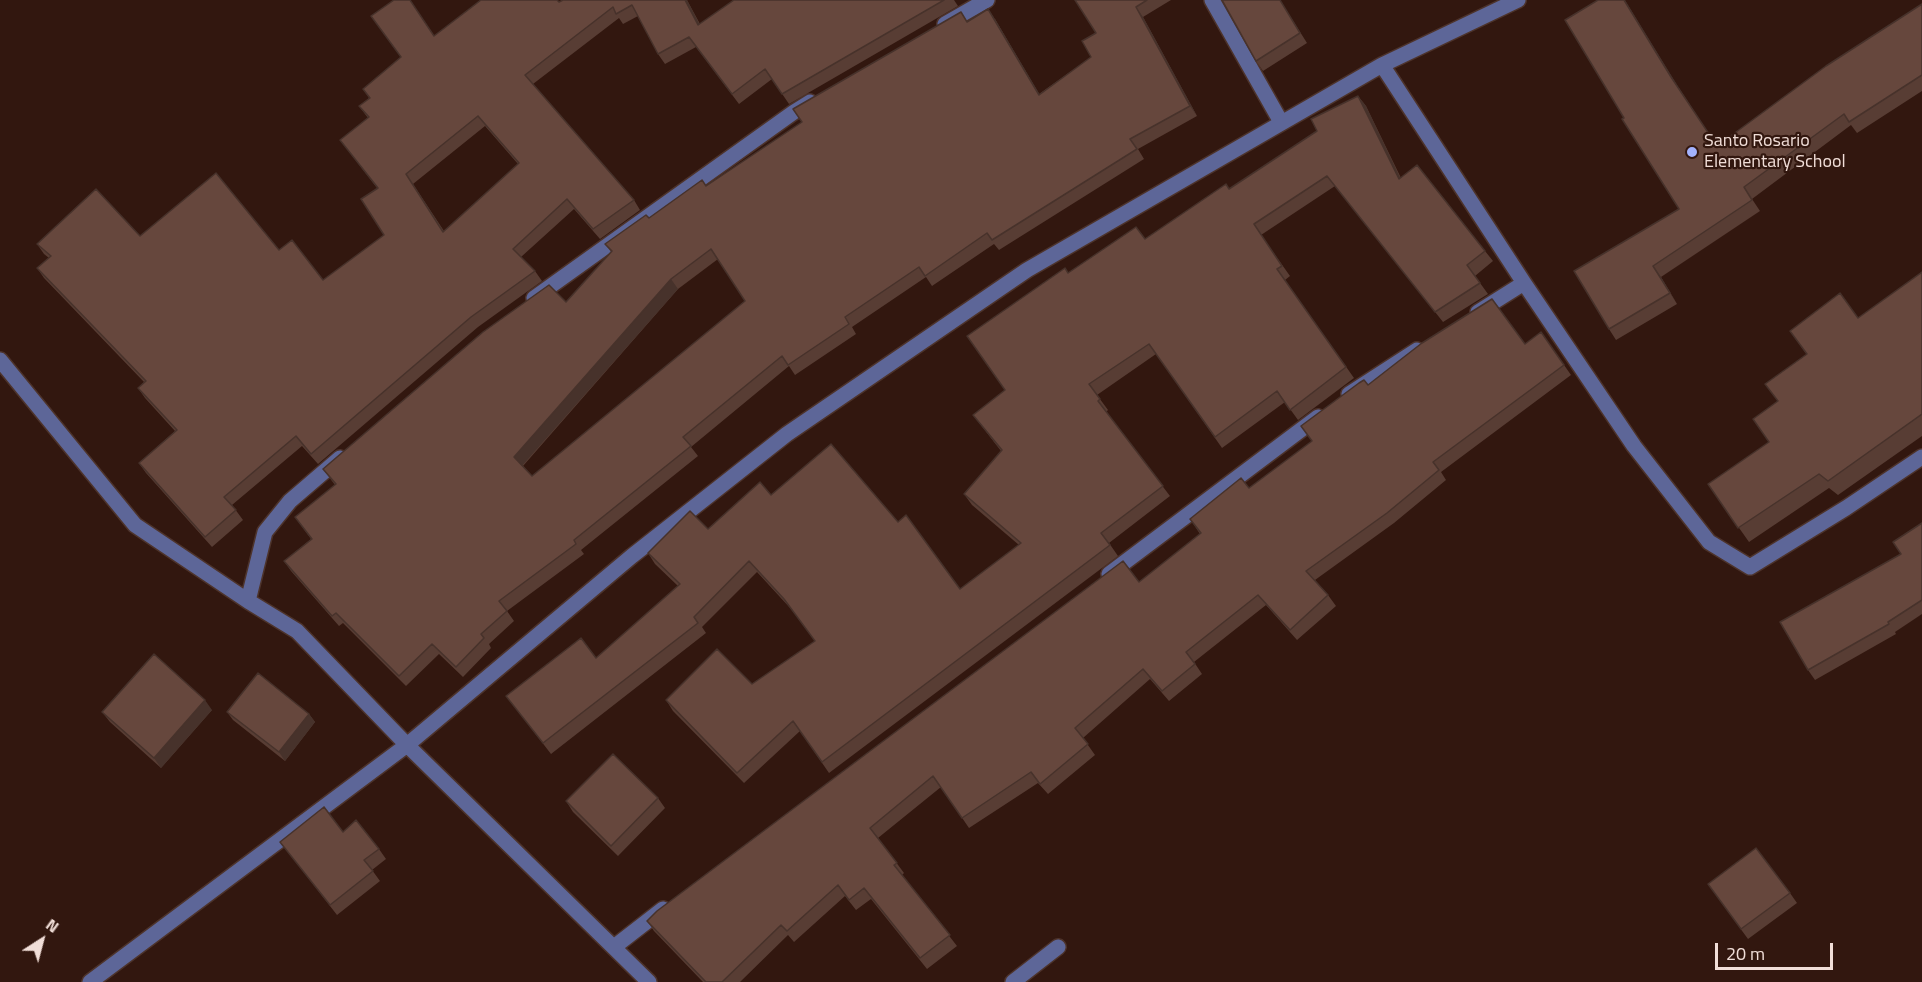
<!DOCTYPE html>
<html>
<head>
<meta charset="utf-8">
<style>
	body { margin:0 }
	#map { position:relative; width:1922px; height:982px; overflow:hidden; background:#32170f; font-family:"Titillium Web",sans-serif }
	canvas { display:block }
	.north { position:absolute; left:12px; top:910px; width:60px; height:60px; -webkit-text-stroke:4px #32170f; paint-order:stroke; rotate:36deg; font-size:16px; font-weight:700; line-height:24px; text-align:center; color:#f1ded8 }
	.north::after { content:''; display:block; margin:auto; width:21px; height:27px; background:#f1ded8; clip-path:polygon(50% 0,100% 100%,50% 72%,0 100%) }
	.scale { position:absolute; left:1715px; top:943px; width:118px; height:27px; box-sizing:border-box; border:3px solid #f1ded8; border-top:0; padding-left:8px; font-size:18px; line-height:21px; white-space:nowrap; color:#f1ded8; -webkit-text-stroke:4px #32170f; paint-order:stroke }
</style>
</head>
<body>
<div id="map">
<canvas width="1922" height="982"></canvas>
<div class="north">N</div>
<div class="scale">20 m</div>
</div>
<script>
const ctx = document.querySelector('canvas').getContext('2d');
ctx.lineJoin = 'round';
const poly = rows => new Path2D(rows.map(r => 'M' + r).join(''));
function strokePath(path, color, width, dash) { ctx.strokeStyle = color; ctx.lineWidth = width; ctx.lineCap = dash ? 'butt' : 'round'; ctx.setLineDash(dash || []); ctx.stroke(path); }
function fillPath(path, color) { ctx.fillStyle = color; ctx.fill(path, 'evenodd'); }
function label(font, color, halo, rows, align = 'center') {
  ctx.font = font + ' "Titillium Web",sans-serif'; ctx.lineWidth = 4.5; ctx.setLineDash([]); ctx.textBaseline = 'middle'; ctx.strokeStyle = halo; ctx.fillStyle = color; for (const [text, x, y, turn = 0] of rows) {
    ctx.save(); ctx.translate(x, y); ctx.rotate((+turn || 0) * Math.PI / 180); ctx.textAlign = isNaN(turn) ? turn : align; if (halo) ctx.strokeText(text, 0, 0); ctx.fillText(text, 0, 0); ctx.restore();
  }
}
const minor = poly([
	[1212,0,1281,122],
	[945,24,987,0],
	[1382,65,1524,283,1634,446,1709,542,1750,567,1846,508,1922,457],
	[534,298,794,112,810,102],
	[1478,312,1524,283],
	[0,360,135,525,248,601,297,631,407,745,632,556,787,434,1027,270,1382,65,1518,0],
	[1349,394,1417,350],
	[1109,574,1318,417],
	[248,601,265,532,290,501,340,458],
	[614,947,663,909],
	[90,982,407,745,649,982],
	[1013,982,1058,947]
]);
const wall = poly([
	[563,0,687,0,700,24,734,0,954,0,958,6,789,104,772,79,739,104,696,47,665,64,658,54,638,16,623,24,619,18,533,84,634,200,640,210,600,239,574,209,521,257,535,271,542,281,478,327,318,464,302,446,232,505,243,520,212,547,146,473,139,463,175,431,145,398,138,388,144,382,44,278,37,268,49,258,44,254,37,244,140,236,279,250,323,280,384,235,377,188,340,140,368,118,359,106,369,98,363,89,434,36,559,2],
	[485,126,518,164,444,231,413,184],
	[1075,0,1171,0,1143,17,1197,116,1138,149,1144,159,999,250,994,244,932,286,926,277,852,327,856,334,795,375,789,366,691,447,698,456,581,550,584,554,507,611,514,621,489,644,491,648,463,677,439,654,406,686,343,623,339,626,291,571,284,561,311,539,295,517,335,485,323,469,566,302,611,252,605,244,706,186,967,21,995,19,1039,94,1091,57,1096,33],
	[718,259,745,301,532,476,523,466,678,289],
	[1222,0,1280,0,1307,43,1263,71,1256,61],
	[1922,4,1922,91,1857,133,1851,125,1752,199,1760,211,1661,277,1677,304,1616,340,1609,329,1679,209,1624,118,1679,88,1717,146],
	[1358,96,1366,106,1401,178,1485,251,1493,261,1475,276,1488,294,1443,322,1335,186,1261,235,1290,276,1285,280,1354,378,1298,420,1285,402,1222,448,1156,354,1097,395,1108,410,1106,412,1170,496,1109,543,1118,556,829,773,800,731,744,783,673,711,666,700,752,684,815,641,791,609,757,572,702,627,706,633,551,754,514,706,506,696,596,658,678,586,655,564,648,553,708,529,771,495,898,522,960,589,1019,545,972,505,964,494,1001,451,973,415,1005,390,1068,273,1145,239,1229,189,1317,131],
	[1922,272,1922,436,1838,495,1829,488,1749,542,1708,484,1769,442,1777,401,1807,355,1790,331,1858,318],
	[1541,332,1571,375,1441,472,1446,480,1394,523,1315,580,1328,595,1336,606,1297,640,1266,605,1194,662,1202,674,1169,701,1150,679,1083,738,1095,755,1048,794,1038,783,969,828,941,787,878,838,904,873,902,875,957,946,927,969,871,899,856,910,845,896,794,942,788,935,740,982,703,982,654,931,647,921,1139,582,1200,534,1190,519,1249,488,1312,441,1368,385,1525,344],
	[1922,523,1922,614,1895,632,1896,634,1815,680,1808,670,1901,554],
	[212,710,161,768,110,722,102,712],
	[227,712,309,714,315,722,285,761,233,720],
	[658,798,665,808,618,856,573,812,566,801],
	[343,832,379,849,386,859,372,870,380,881,337,915,280,842],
	[1790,893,1797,903,1748,939,1715,894]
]);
const shadedWall = poly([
	[685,0,687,0,705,35,698,25],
	[1624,0,1625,0,1679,88,1671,77],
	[1136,7,1143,17,1197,116,1190,106],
	[988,9,995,19,1046,105,1039,95],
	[1358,96,1366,106,1406,190,1399,179],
	[1653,266,1661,277,1677,304,1670,293],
	[671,279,678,289,521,467,514,457],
	[205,700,212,710,161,768,154,758],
	[309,714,315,722,285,761,279,752]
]);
const building = poly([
	[394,0,410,0,434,36,481,0,557,0,559,2,563,0,685,0,698,25,734,0,944,0,782,94,765,69,732,94,689,37,658,54,632,5,616,14,613,7,525,75,634,200,593,229,567,199,513,249,535,271,471,317,311,454,296,436,224,497,236,510,205,537,139,463,177,430,138,388,146,381,37,268,51,256,37,244,96,189,140,236,216,173,279,250,292,240,323,280,384,235,361,199,378,188,340,140,369,117,359,106,370,98,363,89,401,57,371,16,394,0],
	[478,116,519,163,443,232,406,174,478,116],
	[1075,0,1147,0,1136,7,1190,106,1130,139,1137,149,992,240,987,233,925,276,919,267,845,317,849,324,788,365,782,356,683,437,691,446,574,540,576,544,499,601,507,611,481,634,484,638,456,667,432,644,399,676,336,613,332,616,284,561,312,539,295,517,336,484,323,469,483,332,549,285,566,302,612,251,605,244,646,215,649,218,702,180,706,186,802,122,793,109,961,12,967,22,988,9,1039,95,1091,57,1082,41,1096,33,1075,0],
	[711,249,745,301,532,476,514,457,671,279,711,249],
	[1222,0,1280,0,1300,33,1256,61,1222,0],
	[1598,0,1624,0,1671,77,1717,146,1826,66,1922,4,1922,75,1849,122,1844,114,1744,187,1752,200,1653,266,1670,293,1609,329,1574,271,1679,209,1622,119,1624,118,1565,20,1598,0],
	[1358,96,1399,179,1417,165,1485,251,1467,265,1480,283,1435,312,1327,176,1254,224,1282,266,1277,269,1346,367,1290,410,1277,391,1215,437,1149,344,1089,384,1100,399,1098,401,1163,486,1101,533,1110,545,822,762,793,721,737,773,666,700,717,649,752,684,815,641,784,599,749,561,694,617,698,623,543,743,506,696,581,638,596,658,680,584,648,553,690,511,708,529,760,482,771,495,831,444,898,522,906,515,960,589,1021,543,964,494,1002,450,973,415,1005,390,967,336,1065,268,1068,273,1136,227,1145,239,1226,184,1229,189,1317,131,1311,119,1358,96],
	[1922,272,1922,414,1828,481,1819,474,1738,528,1708,484,1769,442,1753,419,1778,401,1765,384,1807,354,1790,331,1840,293,1858,318,1922,272],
	[1492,299,1525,344,1541,332,1564,365,1433,462,1439,470,1387,513,1306,571,1328,595,1290,630,1258,595,1186,652,1195,664,1162,691,1143,669,1075,728,1088,744,1040,784,1031,772,962,818,933,776,870,828,897,863,894,865,950,935,920,958,864,888,849,900,838,885,787,931,781,925,722,982,706,982,647,921,657,911,1123,561,1139,582,1201,533,1190,519,1241,478,1249,488,1312,441,1301,426,1359,383,1364,380,1368,385,1422,343,1492,299],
	[1922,523,1922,600,1888,622,1889,624,1808,670,1780,622,1901,554,1893,542,1922,523],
	[154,654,205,700,154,758,102,712,154,654],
	[258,673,309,714,279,752,227,712,258,673],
	[613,754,658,798,611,846,566,801,613,754],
	[324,807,343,832,356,820,379,849,364,860,373,871,330,905,280,842,324,807],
	[1756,848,1790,893,1741,929,1708,884,1756,848]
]);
const markers = [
	[1692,152,6,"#a3b2fd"]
];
const poiNames = [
	["Santo Rosario",1704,142],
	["Elementary School",1704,163]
];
strokePath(minor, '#4d332b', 18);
strokePath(minor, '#5d6698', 15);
fillPath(wall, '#583d34');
fillPath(shadedWall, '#47322b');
fillPath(building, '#66473d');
strokePath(building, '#47322b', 1.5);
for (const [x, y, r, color] of markers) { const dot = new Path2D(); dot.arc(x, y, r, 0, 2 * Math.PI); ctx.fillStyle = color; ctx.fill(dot); strokePath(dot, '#32170f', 2); }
label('18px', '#f1ded8', '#32170f', poiNames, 'left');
</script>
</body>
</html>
